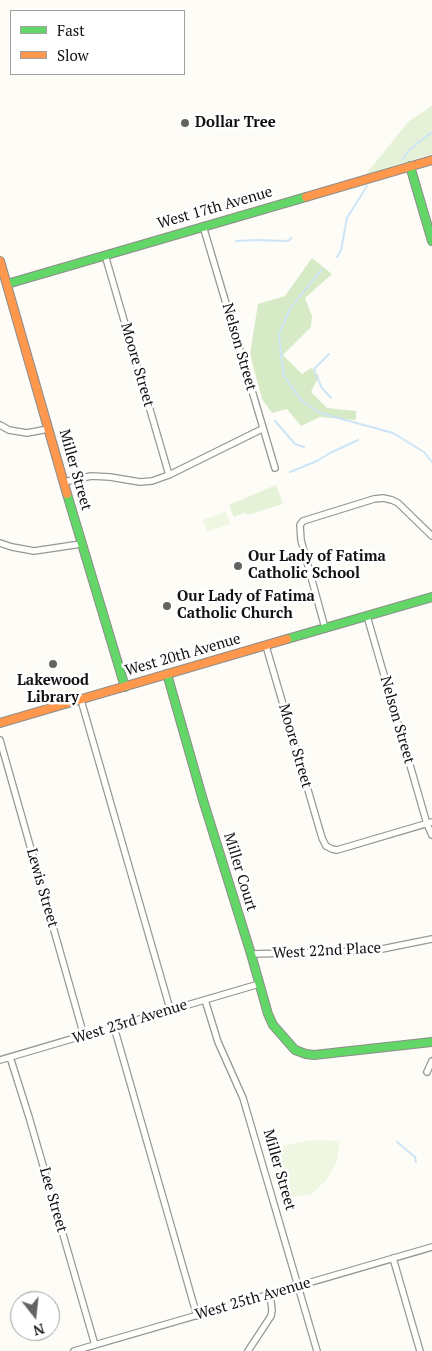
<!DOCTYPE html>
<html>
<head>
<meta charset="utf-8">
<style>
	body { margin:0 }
	#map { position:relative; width:432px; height:1351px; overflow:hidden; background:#fdfcf7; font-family:"PT Serif",serif }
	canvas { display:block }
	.legend { position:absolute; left:10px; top:10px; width:175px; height:65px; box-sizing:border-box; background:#fff; border:1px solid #a0a0a0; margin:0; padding:6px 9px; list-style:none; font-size:15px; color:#111 }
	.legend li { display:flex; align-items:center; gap:10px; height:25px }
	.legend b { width:25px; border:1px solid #a0a0a0 }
	.north { position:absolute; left:10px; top:1291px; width:50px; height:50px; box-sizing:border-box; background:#fff; border:1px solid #a0a0a0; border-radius:50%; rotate:164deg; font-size:14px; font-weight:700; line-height:20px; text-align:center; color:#111 }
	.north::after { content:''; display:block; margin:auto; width:18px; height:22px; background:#646362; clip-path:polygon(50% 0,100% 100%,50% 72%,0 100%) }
</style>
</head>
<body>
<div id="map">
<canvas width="432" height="1351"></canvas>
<ul class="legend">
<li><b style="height:6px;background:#63d668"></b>Fast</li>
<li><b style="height:6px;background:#ff974d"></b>Slow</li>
</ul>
<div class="north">N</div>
</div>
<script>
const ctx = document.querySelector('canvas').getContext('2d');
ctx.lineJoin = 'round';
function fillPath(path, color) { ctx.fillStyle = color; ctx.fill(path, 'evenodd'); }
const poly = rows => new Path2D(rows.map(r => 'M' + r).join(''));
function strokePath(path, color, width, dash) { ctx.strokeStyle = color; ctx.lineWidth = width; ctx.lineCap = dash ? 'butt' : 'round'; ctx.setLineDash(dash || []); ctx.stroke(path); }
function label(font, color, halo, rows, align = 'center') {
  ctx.font = font + ' "PT Serif",serif'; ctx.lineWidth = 5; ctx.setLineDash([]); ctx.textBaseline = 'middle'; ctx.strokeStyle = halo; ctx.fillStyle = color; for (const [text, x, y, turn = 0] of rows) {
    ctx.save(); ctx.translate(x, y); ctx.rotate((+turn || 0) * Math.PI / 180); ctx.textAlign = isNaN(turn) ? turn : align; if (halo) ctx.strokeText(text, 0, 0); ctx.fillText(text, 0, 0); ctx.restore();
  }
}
const green = poly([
	[432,106,432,154,366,174,409,121],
	[276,485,283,504,247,515,245,512,234,517,229,505]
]);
const forest = poly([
	[312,258,332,274,305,298,312,316,311,327,283,355,302,374,311,368,319,376,311,392,327,408,356,411,356,420,320,417,301,426,287,409,272,413,262,399,250,354,258,304,285,296]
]);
const pitch = poly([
	[226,512,230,524,207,532,203,520],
	[312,1140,340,1141,336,1163,326,1180,312,1194,292,1197,283,1187,273,1155,276,1147]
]);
const stream = poly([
	[403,159,409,150,428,135,432,133],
	[236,241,257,240,285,241,290,240,291,238],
	[337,257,341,250,347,218,367,186],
	[322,269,290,309,279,334,281,354,284,376,302,401,320,413,393,433,424,452,432,462],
	[315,372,314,369,329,354],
	[316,375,322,388,331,398],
	[275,421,295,444,304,447],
	[290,472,317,461,330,453,358,440],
	[397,1142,415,1157,416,1162]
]);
const street = poly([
	[203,226,275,468],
	[105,255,169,475],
	[0,425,9,430,27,433,48,429],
	[64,482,91,476,110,477,140,482,152,481,169,475,262,429],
	[0,543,12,547,34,551,81,544],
	[367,616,427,824,432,835],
	[325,628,301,540,300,525,303,521,374,499,383,498,392,500,398,503,432,536],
	[266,646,322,838,326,846,332,849,337,850,432,822],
	[81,700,170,1009],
	[0,740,84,1036],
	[251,954,372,951,432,939],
	[205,1000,218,1042,243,1098,317,1351],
	[114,1027,197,1316],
	[10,1057,29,1117,95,1345],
	[0,1060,259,984],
	[427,1072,432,1061],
	[393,1258,420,1351],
	[74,1351,432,1247],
	[248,1351,271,1316,272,1310,270,1294]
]);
const fast = poly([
	[410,166,432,241],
	[7,284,306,197],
	[67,494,125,687],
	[287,639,432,597],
	[167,674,203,800,251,954,268,1014,273,1025,295,1050,306,1054,314,1055,432,1042]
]);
const slow = poly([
	[306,197,432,160],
	[0,261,67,494],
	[0,723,287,639]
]);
const markers = [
	[185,123,5,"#646362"],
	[238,566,5,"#646362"],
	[167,606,5,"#646362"],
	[53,664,5,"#646362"]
];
const poiNames = [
	["Dollar Tree",195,123],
	["Our Lady of Fatima",248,557],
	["Catholic School",248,574],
	["Our Lady of Fatima",177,597],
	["Catholic Church",177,614],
	["Lakewood",53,681,"center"],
	["Library",53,698,"center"]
];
const streetNames = [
	["West 17th Avenue",215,208,-16],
	["Nelson Street",239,347,74],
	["Moore Street",137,365,74],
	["Miller Street",75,470,74],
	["West 20th Avenue",183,655,-16],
	["Nelson Street",397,720,74],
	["Moore Street",295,746,74],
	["Miller Court",240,872,73],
	["Lewis Street",42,888,74],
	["West 22nd Place",327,951,-3],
	["West 23rd Avenue",130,1022,-17],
	["Miller Street",279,1170,74],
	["Lee Street",53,1200,74],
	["West 25th Avenue",253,1299,-16]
];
fillPath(green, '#e5f2d7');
fillPath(forest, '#d5eac5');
fillPath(pitch, '#eff6e1');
strokePath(stream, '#cde5f6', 2);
strokePath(street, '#979795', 8);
strokePath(fast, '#8e8d8b', 10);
strokePath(slow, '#8e8d8b', 10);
strokePath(street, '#fffffe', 5.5);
strokePath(fast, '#63d668', 8);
strokePath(slow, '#ff974d', 8);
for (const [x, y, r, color] of markers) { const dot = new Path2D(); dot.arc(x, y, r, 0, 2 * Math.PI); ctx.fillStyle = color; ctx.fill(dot); strokePath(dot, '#fff', 2); }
label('bold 15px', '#111', '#fff', poiNames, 'left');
label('15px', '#111', '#fff', streetNames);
</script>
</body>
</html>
